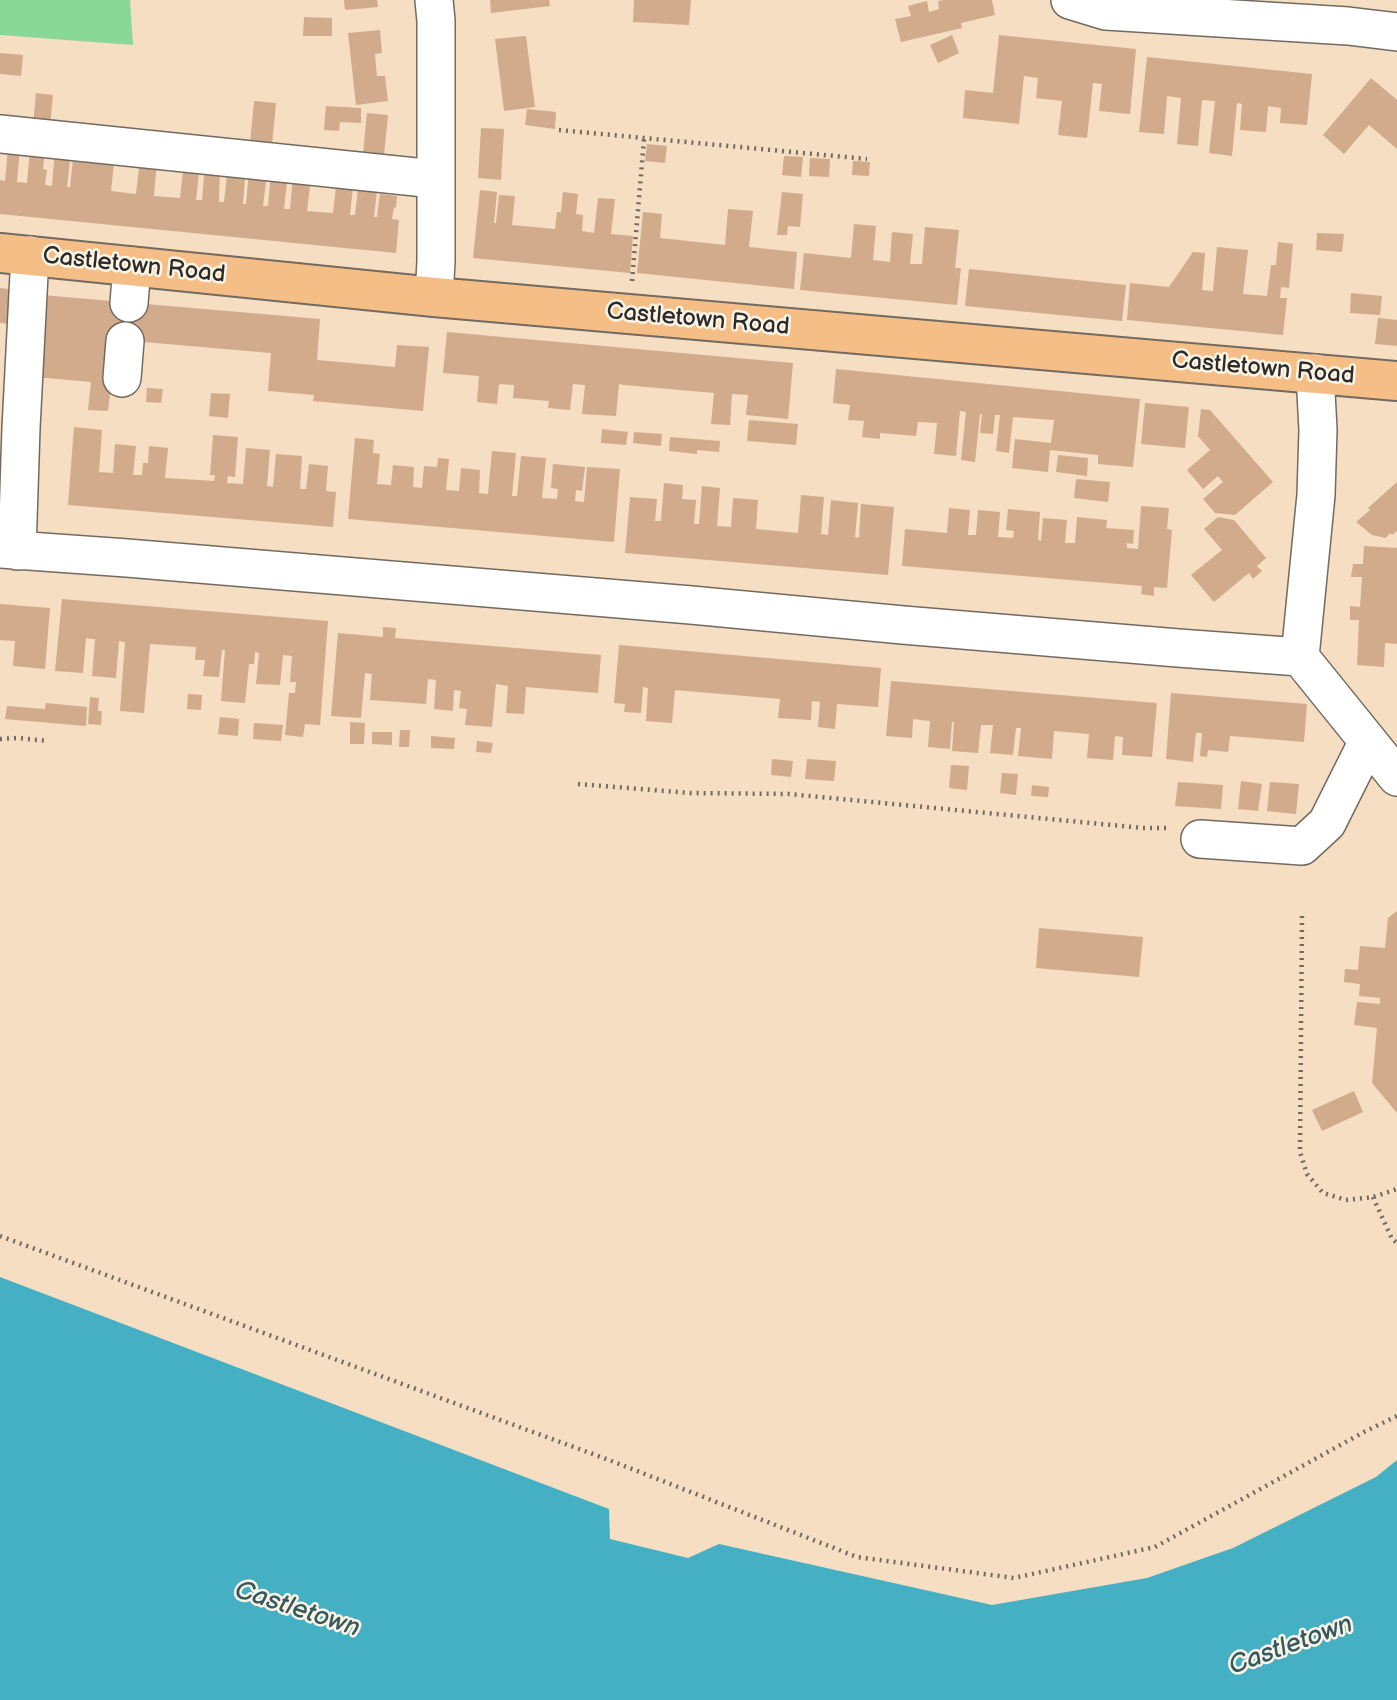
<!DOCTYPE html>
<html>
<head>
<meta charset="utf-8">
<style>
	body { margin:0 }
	canvas { display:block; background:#f5dec2 }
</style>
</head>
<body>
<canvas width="1397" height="1700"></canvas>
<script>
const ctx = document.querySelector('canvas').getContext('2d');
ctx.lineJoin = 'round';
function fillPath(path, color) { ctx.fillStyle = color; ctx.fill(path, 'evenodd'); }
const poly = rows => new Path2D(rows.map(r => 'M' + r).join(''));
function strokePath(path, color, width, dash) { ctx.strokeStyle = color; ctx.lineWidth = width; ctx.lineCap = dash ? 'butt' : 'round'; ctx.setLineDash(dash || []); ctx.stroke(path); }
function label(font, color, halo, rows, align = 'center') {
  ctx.font = font + ' "Balsamiq Sans",sans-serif'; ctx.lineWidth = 5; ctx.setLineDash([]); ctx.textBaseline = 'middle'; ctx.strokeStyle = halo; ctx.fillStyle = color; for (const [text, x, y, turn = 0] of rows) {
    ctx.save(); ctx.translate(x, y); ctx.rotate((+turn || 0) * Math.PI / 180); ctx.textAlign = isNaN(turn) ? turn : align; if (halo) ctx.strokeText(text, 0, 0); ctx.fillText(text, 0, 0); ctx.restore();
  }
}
const green = poly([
	[0,0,130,0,133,45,0,35]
]);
const water = poly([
	[0,1277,609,1509,610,1539,688,1558,719,1544,992,1605,1147,1578,1233,1548,1376,1477,1397,1460,1397,1700,0,1700]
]);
const building = poly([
	[344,0,377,0,378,7,345,10],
	[490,0,549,0,550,6,491,13],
	[634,0,691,0,689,25,633,22],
	[944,0,992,0,995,15,961,23,962,28,901,42,895,19,911,16,908,6,927,1,929,12,939,9,938,1],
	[304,17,332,18,332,36,303,36],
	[380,30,382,53,375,54,376,66,377,76,385,76,388,101,356,105,348,33],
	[952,35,959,53,938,63,930,45],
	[999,35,1136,49,1130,114,1099,111,1102,84,1093,83,1087,138,1058,135,1062,101,1036,98,1038,78,1024,76,1019,124,963,118,965,90,993,93],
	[526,36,535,107,504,111,495,39],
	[0,53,23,55,21,76,0,74],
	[1147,57,1312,74,1307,125,1280,123,1281,108,1268,106,1266,132,1240,130,1242,104,1237,103,1232,156,1209,153,1215,101,1202,100,1198,146,1177,144,1181,98,1167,96,1164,134,1139,132],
	[1371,78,1397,100,1397,149,1369,125,1344,154,1323,135],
	[36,93,53,95,50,126,33,125],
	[254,101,276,103,272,145,250,143],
	[326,106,361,108,361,123,340,122,339,131,324,130],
	[527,109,556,112,555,129,525,125],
	[367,113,388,115,384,155,363,153],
	[481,128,504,129,501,180,478,178],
	[647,144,667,146,665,163,645,161],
	[8,148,20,149,17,182,27,183,30,149,45,150,43,169,47,170,45,185,52,186,55,150,71,151,67,187,70,187,74,150,115,154,111,191,136,194,140,159,157,161,154,196,180,198,184,161,200,163,196,200,202,200,205,165,220,166,219,202,224,202,227,175,245,177,243,204,246,204,249,171,267,173,263,206,268,206,271,172,288,174,284,209,290,209,293,175,311,177,307,211,333,213,337,177,354,178,350,215,355,215,359,179,378,181,374,217,377,217,380,194,397,196,396,208,394,207,392,219,399,220,396,253,0,214,0,180,5,181],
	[784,156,803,157,801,177,782,175],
	[810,158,830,159,829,177,809,176],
	[853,161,870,162,869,176,852,175],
	[480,190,497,192,494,223,496,223,499,195,515,196,512,225,555,229,557,212,561,212,563,192,578,194,576,214,583,215,582,231,594,233,598,198,615,199,611,234,633,236,630,273,473,258],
	[782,192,803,194,800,227,788,226,787,235,777,235],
	[728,209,753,211,749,247,797,252,794,289,637,273,643,212,662,214,660,238,725,245],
	[854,224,876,226,873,260,890,262,892,232,913,234,910,264,922,264,925,227,959,230,955,268,961,268,957,305,800,290,804,253,851,258],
	[1317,233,1344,234,1342,252,1316,250],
	[1278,242,1293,244,1289,288,1281,287,1280,298,1287,298,1283,335,1127,320,1130,283,1169,287,1193,252,1205,253,1202,290,1213,291,1217,247,1248,250,1243,294,1267,296,1271,265,1276,265],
	[969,269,1126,285,1122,321,965,306],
	[0,288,25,291,22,325,0,323],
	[1351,293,1382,296,1380,315,1350,313],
	[42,295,320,319,317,360,395,367,397,345,429,347,423,411,313,401,314,395,268,391,271,353,120,340,111,384,108,411,88,410,91,382,35,377],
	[1378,318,1397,320,1397,346,1375,344],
	[447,332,793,363,788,419,746,415,748,395,732,394,730,425,711,424,714,393,624,385,619,384,616,416,582,414,585,385,573,384,570,410,548,408,549,401,513,398,514,385,499,384,497,404,477,402,479,376,443,373],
	[836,369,1140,399,1133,467,1098,464,1098,455,1050,450,1048,472,1012,468,1015,439,1051,443,1054,420,1013,417,1009,453,996,451,1000,415,995,415,993,434,980,433,982,414,980,414,975,462,961,460,966,412,960,411,956,456,934,454,937,423,918,422,916,436,880,433,880,439,862,437,864,421,848,420,850,405,833,403],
	[147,388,163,389,161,403,146,402],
	[211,393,230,394,228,418,209,416],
	[1145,403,1189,407,1185,448,1141,444],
	[1201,409,1210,410,1273,482,1235,515,1215,513,1203,499,1223,482,1218,476,1203,489,1187,470,1210,450,1198,436],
	[749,420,798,424,796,445,747,441],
	[74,427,102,430,99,472,113,473,115,444,136,446,133,475,142,475,143,463,148,463,149,446,168,448,165,478,214,481,215,475,210,475,213,435,238,437,235,477,228,476,227,483,243,484,246,448,270,450,267,486,273,487,276,454,302,456,300,489,306,489,309,464,328,466,326,491,336,492,333,527,68,505],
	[602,429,628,432,626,445,601,443],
	[634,432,662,434,661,446,633,443],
	[670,437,720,441,719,452,697,450,697,454,669,451],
	[355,438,374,440,373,453,380,454,377,484,391,485,393,465,414,467,413,487,422,488,424,466,437,467,438,458,449,459,446,490,459,491,461,468,480,470,479,493,488,494,492,451,516,453,512,496,517,496,521,456,546,458,542,498,557,499,558,489,551,488,553,464,585,467,582,491,576,490,575,501,584,502,587,467,620,469,614,542,348,519],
	[1058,455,1088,458,1087,476,1056,472],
	[1076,479,1110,482,1108,502,1074,498],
	[1397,482,1397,531,1392,535,1390,533,1386,538,1372,535,1356,522,1370,510,1368,508],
	[664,483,683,485,682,499,696,500,694,524,699,524,702,486,720,488,717,526,731,527,733,498,758,500,756,529,798,533,801,495,824,497,821,534,828,535,831,500,858,503,855,537,859,538,861,504,894,507,888,575,625,553,630,497,657,499,655,521,661,521],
	[1141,506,1169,508,1167,529,1172,530,1167,588,1154,587,1154,596,1141,594,1142,586,902,566,905,529,947,533,949,508,970,510,968,535,976,535,978,510,1000,512,998,537,1013,538,1014,531,1006,530,1008,509,1040,512,1038,540,1041,541,1043,518,1067,520,1065,543,1075,543,1077,517,1107,520,1106,528,1134,530,1133,544,1127,543,1127,548,1138,549],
	[1218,517,1234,520,1266,558,1257,566,1262,571,1253,579,1249,573,1214,602,1191,575,1222,550,1204,529],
	[1364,546,1397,548,1397,644,1385,643,1384,667,1357,665,1359,620,1350,620,1350,606,1360,607,1362,577,1351,577,1353,564,1363,564],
	[62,599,328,621,320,725,305,724,303,737,285,735,289,693,295,693,296,682,290,682,292,656,283,655,280,685,256,684,259,653,255,652,254,664,249,664,245,703,221,701,225,650,222,650,219,677,203,676,205,660,195,660,196,647,150,644,144,713,120,711,125,642,119,641,116,678,92,676,95,639,92,639,86,638,83,673,55,671],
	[0,604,50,608,45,669,13,666,15,641,0,640],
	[383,627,396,628,395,638,601,655,598,693,526,687,524,714,506,713,508,686,496,684,492,727,465,725,467,709,459,708,461,691,454,690,453,711,434,709,436,680,428,679,426,704,370,700,372,674,365,673,361,718,331,716,338,633,383,637],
	[619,645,881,668,878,707,837,704,835,729,818,727,820,702,812,701,811,720,778,718,780,699,675,690,672,723,646,721,648,688,643,687,641,713,624,712,625,704,614,703],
	[891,681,1157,703,1152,757,1122,755,1123,737,1115,736,1113,760,1087,758,1089,734,1054,731,1052,759,1018,756,1021,728,1016,728,1013,755,990,753,993,725,981,725,978,753,952,751,954,722,952,722,950,749,928,747,930,721,921,720,913,719,912,738,886,736],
	[1171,693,1307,704,1304,742,1230,736,1228,752,1208,750,1207,757,1200,756,1202,733,1196,733,1193,762,1166,759],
	[188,694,202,695,201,710,187,709],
	[90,697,99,698,98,711,102,711,101,725,88,724],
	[46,703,87,707,86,726,5,719,7,706,45,709],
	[220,717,239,719,238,736,218,734],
	[350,722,365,723,364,744,350,744],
	[254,723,283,725,281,741,253,739],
	[400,730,410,730,409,747,399,747],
	[372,732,392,732,392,745,372,744],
	[431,736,455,738,454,749,431,748],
	[477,741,493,743,491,753,476,752],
	[772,759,793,761,791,777,771,775],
	[807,759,836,761,834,781,805,779],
	[951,765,969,766,967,790,949,788],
	[1002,773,1018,774,1016,795,1000,793],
	[1241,781,1262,784,1258,811,1238,809],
	[1178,782,1223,785,1221,809,1175,806],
	[1270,782,1299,784,1296,814,1267,811],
	[1032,785,1049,787,1048,797,1031,796],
	[1397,911,1397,1113,1372,1083,1377,1028,1354,1025,1357,1002,1380,1004,1380,998,1359,996,1360,984,1344,982,1345,969,1358,970,1360,946,1385,948,1388,918],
	[1039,928,1143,937,1139,977,1036,968],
	[1354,1091,1363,1112,1322,1131,1312,1110]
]);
const path = poly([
	[559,130,867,159],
	[632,281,644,139],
	[0,739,18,738,48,741],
	[578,784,690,793,789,794,1143,828,1171,828],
	[1302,916,1300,1152,1307,1174,1323,1193,1346,1200,1373,1197,1397,1189],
	[1373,1197,1392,1239,1397,1243],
	[0,1236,609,1460,857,1557,1014,1578,1155,1547,1364,1432,1397,1416]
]);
const minor = poly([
	[434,0,436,21,436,261,434,297],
	[1070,0,1106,11,1348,26,1397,32],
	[0,134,435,179],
	[129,303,132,266],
	[1315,373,1318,430,1316,495,1300,657,1397,777],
	[122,378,125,341],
	[0,549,127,558,691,605,903,625,1178,648,1300,657],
	[17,551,21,428,30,255],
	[1200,839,1302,846,1327,823,1368,741]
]);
const major = poly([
	[0,253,434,297,1397,381]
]);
const streetNames = [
	["Castletown Road",134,266,6],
	["Castletown Road",698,320,5],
	["Castletown Road",1263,369,5]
];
const waterNames = [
	["Castletown",297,1610,18],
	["Castletown",1291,1646,-20]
];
fillPath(green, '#89d898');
fillPath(water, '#45afc4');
fillPath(building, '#d2aa8c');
strokePath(minor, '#726a60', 40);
strokePath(major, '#726a60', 42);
strokePath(path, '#726a60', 4.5, [2, 5]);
strokePath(minor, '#fff', 37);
strokePath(major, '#f6be87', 38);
label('24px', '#2b2b2b', '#fcf5e5', streetNames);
label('italic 26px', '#345961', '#fcf5e5', waterNames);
</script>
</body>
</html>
